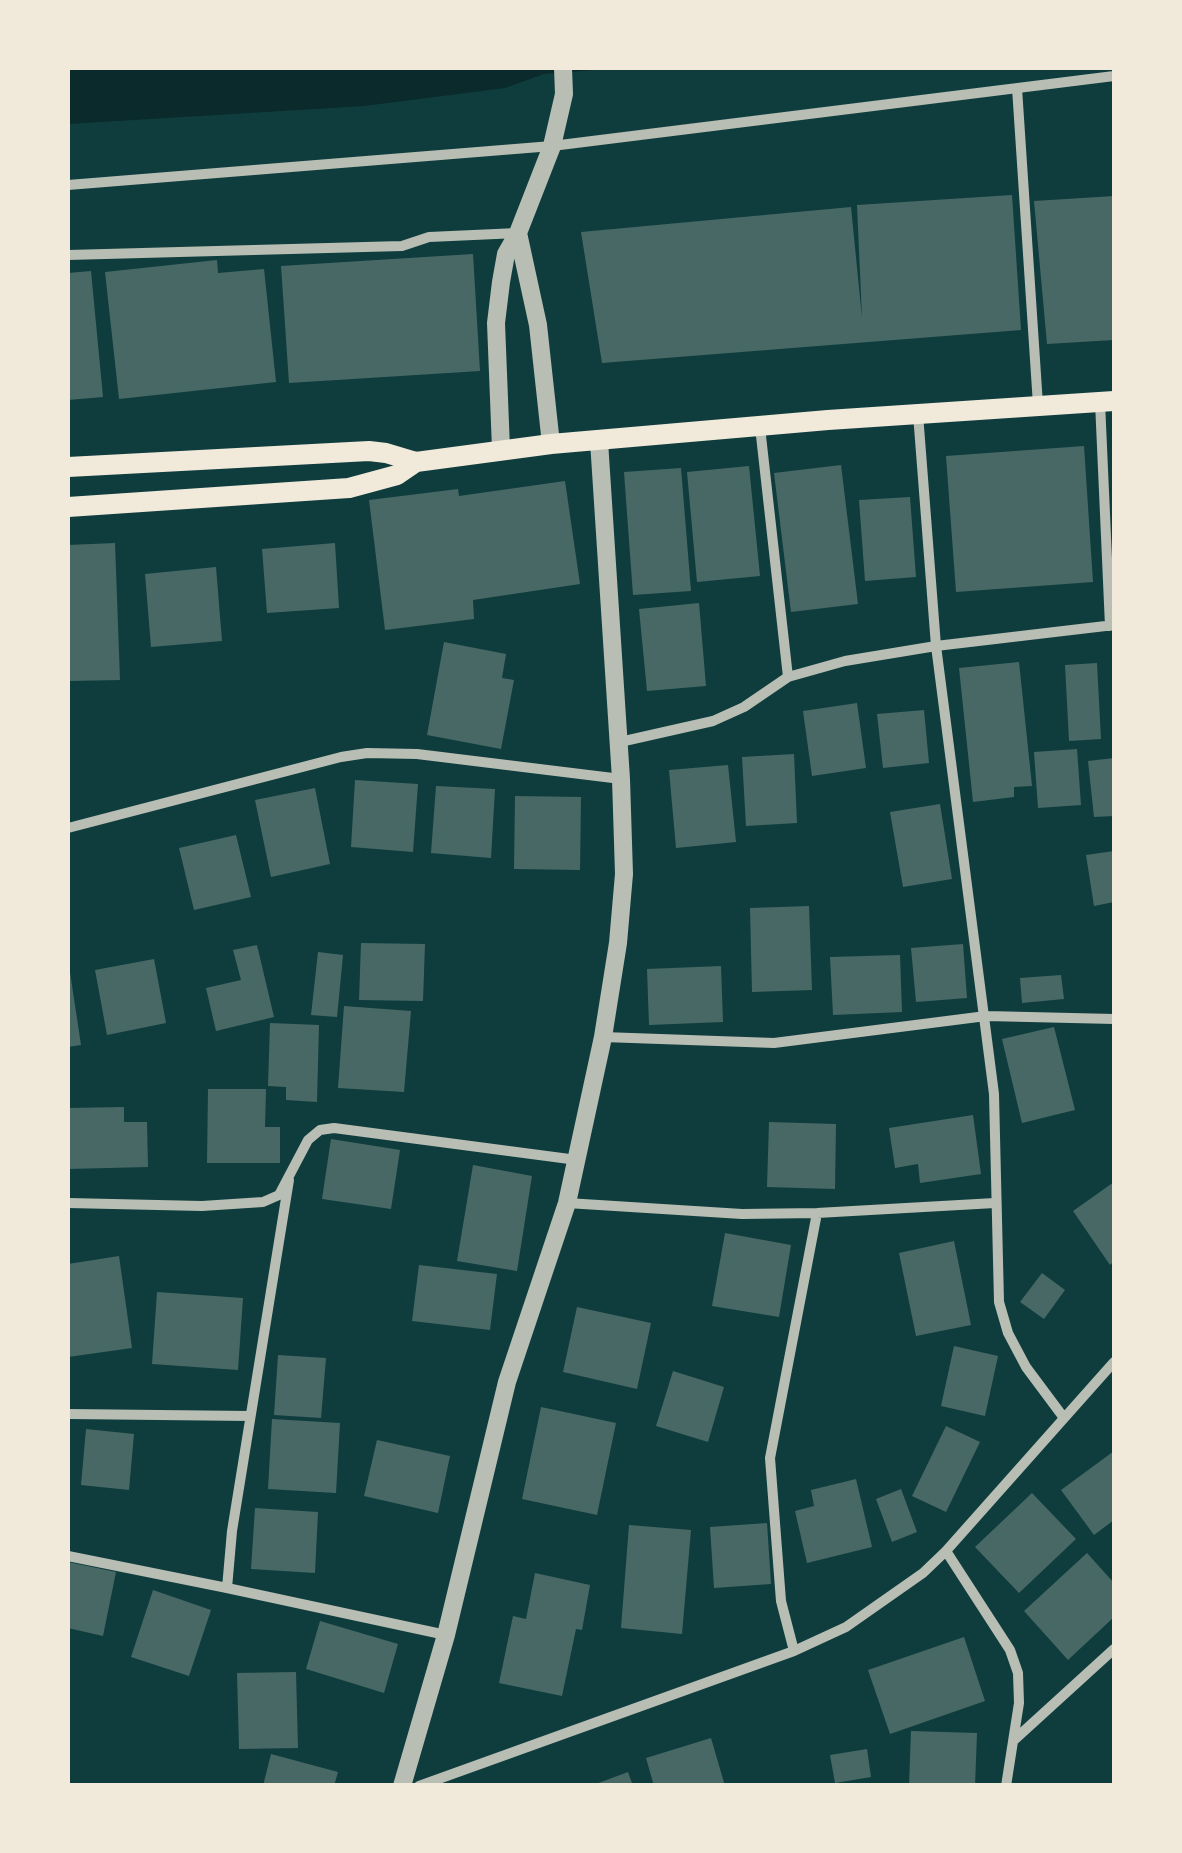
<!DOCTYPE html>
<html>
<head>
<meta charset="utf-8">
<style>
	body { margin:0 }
	#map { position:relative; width:1182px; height:1853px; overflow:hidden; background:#0f3d3e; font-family:Spectral,serif }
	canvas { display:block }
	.frame { position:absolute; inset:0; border:70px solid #f1e9da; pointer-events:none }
</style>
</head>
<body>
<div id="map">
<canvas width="1182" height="1853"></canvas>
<div class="frame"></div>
</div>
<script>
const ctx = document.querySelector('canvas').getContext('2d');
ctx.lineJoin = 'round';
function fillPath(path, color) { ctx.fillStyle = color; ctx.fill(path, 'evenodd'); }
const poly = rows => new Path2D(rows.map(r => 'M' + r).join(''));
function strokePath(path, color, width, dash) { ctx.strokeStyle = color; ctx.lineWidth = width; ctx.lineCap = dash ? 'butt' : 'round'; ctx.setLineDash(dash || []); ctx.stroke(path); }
const water = poly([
	[68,68,620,68,544,74,505,88,364,106,68,124]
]);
const building = poly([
	[1012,195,1021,330,602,363,581,232,851,207,862,318,857,205],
	[1114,196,1114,340,1047,344,1034,201],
	[473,254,480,371,289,383,281,266],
	[217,260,218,273,264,269,276,382,119,399,105,272],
	[91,271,103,397,68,400,68,273],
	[1084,446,1093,582,956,592,946,456],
	[841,465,858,604,791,612,774,473],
	[749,466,760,576,697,582,687,472],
	[681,468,691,591,633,595,624,472],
	[565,481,580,584,473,600,474,619,385,630,369,500,458,489,459,496],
	[910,497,916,577,865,581,859,500],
	[115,543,120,680,68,681,68,545],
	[335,543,339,608,267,613,262,549],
	[216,567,222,641,151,647,145,574],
	[699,603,706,686,647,691,639,609],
	[444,642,506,654,502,678,514,680,501,749,427,735],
	[1019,662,1032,786,1014,787,1014,797,973,802,959,668],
	[1097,663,1101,739,1069,741,1065,665],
	[857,703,866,768,812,776,803,711],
	[924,710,929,763,883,768,877,714],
	[1077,749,1081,805,1038,808,1034,752],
	[794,754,797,823,746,826,742,757],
	[1114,758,1114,816,1094,817,1088,761],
	[728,765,736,842,676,848,669,770],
	[355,780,418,784,413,852,351,847],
	[436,786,495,789,491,858,431,853],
	[315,788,330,864,271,877,255,800],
	[515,796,581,797,580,870,514,869],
	[940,804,952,879,903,887,890,812],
	[236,835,251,897,194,910,179,848],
	[1114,851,1114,902,1094,906,1086,855],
	[809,906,812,990,752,992,750,908],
	[361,943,425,944,423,1001,359,1000],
	[963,944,967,998,916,1002,911,948],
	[257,945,274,1017,216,1031,206,988,241,980,233,950],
	[318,952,343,955,337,1017,311,1015],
	[900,955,902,1012,833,1015,830,957],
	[68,959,81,1045,68,1047],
	[154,959,166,1023,107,1035,95,970],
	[721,966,723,1022,649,1025,647,969],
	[1061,975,1064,999,1022,1003,1020,978],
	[344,1006,411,1011,404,1092,338,1088],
	[270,1023,319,1025,317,1102,286,1100,286,1087,268,1086],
	[1054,1027,1075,1110,1022,1123,1002,1039],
	[208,1089,266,1089,265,1127,280,1127,280,1163,207,1163],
	[124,1107,124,1122,147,1122,148,1167,68,1169,68,1108],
	[973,1115,981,1174,920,1183,918,1164,895,1168,889,1128],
	[769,1122,836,1124,835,1189,767,1187],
	[331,1139,400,1150,391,1209,322,1199],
	[473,1165,532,1176,517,1271,457,1261],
	[1114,1182,1114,1261,1110,1265,1073,1211],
	[725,1233,791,1245,779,1317,712,1306],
	[954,1241,971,1325,916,1336,899,1253],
	[119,1256,132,1348,68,1357,68,1264],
	[419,1265,497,1274,490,1330,412,1321],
	[1042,1273,1065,1290,1044,1319,1020,1302],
	[157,1292,243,1298,238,1370,152,1364],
	[577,1307,651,1323,637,1389,563,1372],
	[954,1346,998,1356,985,1416,941,1406],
	[278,1355,326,1358,321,1418,274,1415],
	[673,1371,724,1387,708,1442,656,1426],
	[541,1407,616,1423,597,1515,522,1499],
	[272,1419,340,1423,336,1493,268,1489],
	[946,1426,980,1442,946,1512,912,1496],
	[86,1429,134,1434,129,1490,81,1485],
	[377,1440,450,1456,438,1513,364,1496],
	[1114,1451,1114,1520,1094,1535,1061,1490],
	[856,1479,872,1547,807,1563,795,1511,814,1506,811,1490],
	[901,1489,917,1532,892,1542,876,1499],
	[1032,1493,1076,1539,1019,1593,975,1547],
	[255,1508,318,1512,315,1573,251,1569],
	[767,1523,771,1584,714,1588,710,1527],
	[629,1525,691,1530,682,1634,621,1628],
	[1087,1553,1114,1583,1114,1617,1068,1660,1024,1611],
	[68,1562,116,1572,103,1636,68,1628],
	[535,1573,590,1585,582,1630,576,1629,562,1696,499,1683,513,1616,526,1619],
	[153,1590,211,1610,189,1676,131,1657],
	[320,1621,398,1644,384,1693,306,1669],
	[964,1637,985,1701,890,1734,868,1670],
	[296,1672,298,1748,239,1749,237,1673],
	[911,1731,977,1733,975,1786,909,1786],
	[711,1738,725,1786,654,1786,646,1758],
	[867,1749,871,1777,835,1783,830,1755],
	[271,1754,338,1772,334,1786,263,1786],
	[628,1772,633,1786,593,1786,593,1785]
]);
const minor = poly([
	[1017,88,1038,405],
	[68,185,552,146,1114,76],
	[68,255,402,246,429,237,518,233],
	[1100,402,1110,626],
	[918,414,936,646,994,1094,999,1302,1008,1333,1026,1367,1064,1418],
	[760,427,788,677],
	[620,742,713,721,744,707,788,677,845,661,936,646,1114,625],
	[68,828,341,757,367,753,417,754,621,779],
	[603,1037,774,1043,986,1016,1114,1019],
	[289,1180,232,1531,227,1588,446,1635],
	[68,1203,202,1206,263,1202,279,1195,308,1140,320,1130,334,1128,577,1160],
	[567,1203,742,1214,817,1213,995,1203],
	[68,1414,250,1416],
	[946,1551,1010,1650,1018,1673,1019,1703,1006,1786],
	[68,1556,227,1588],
	[794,1651,781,1601,770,1458,817,1213],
	[1013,1741,1114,1649],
	[419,1786,794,1651,846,1627,923,1573,946,1551,1114,1362]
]);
const tertiary = poly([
	[518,233,538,325,551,444],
	[501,449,496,323,501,282,506,254,518,233,552,146,564,94,563,68],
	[402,1786,446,1635,507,1382,567,1203,603,1037,618,943,624,874,621,779,599,441]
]);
const secondary = poly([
	[68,467,369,451,386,453,416,462,551,444,828,420,1114,401],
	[68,507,349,488,397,475,416,462]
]);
fillPath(water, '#0a2a2b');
fillPath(building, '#486865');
strokePath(minor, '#b8beb3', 10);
strokePath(tertiary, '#b8beb3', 18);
strokePath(secondary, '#f1e9da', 20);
</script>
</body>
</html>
